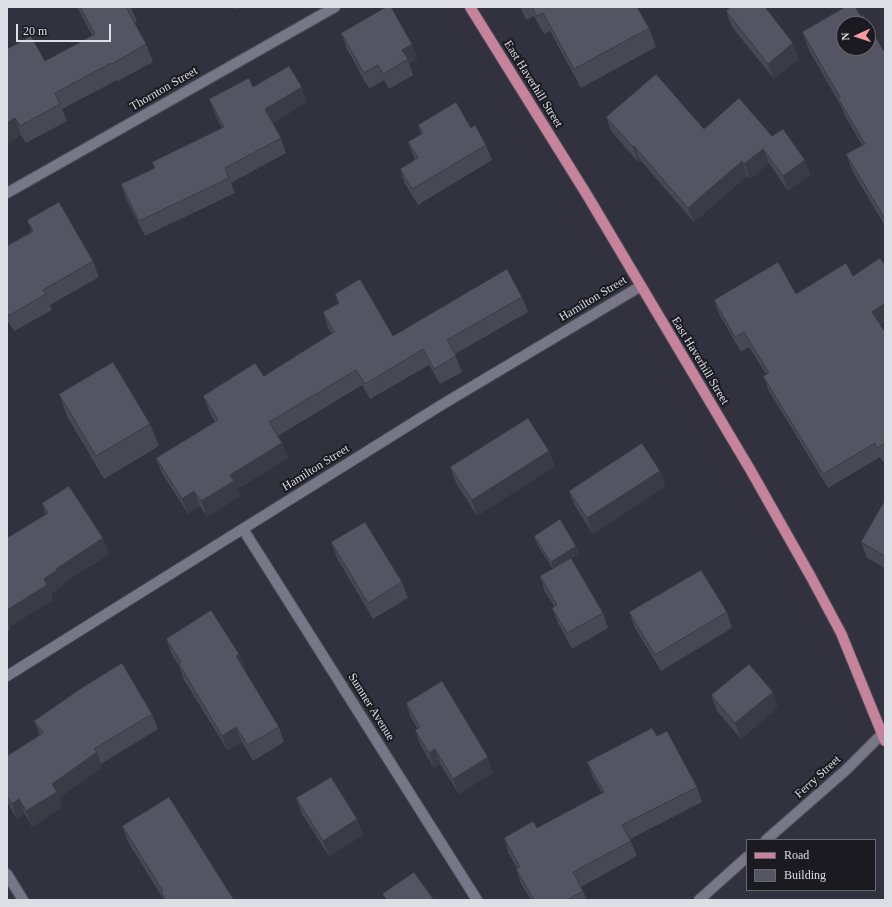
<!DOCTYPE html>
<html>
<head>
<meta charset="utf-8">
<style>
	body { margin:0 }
	#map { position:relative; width:892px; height:907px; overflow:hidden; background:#32323f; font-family:Georgia,serif }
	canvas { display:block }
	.frame { position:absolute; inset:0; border:8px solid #dedee7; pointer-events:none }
	.legend { position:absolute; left:746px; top:839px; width:130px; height:52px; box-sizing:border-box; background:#1b1a21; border:1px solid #696870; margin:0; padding:5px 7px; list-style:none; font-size:12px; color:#dedee7 }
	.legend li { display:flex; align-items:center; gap:8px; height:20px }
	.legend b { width:20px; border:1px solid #696870 }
	.north { position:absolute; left:836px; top:16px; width:40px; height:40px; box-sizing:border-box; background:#1b1a21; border:1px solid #696870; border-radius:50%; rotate:267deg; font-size:11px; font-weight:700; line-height:16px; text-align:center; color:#dedee7 }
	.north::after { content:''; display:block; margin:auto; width:14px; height:18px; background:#f49b9f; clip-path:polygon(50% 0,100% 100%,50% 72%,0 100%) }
	.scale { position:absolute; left:16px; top:24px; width:95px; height:18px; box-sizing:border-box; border:2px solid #dedee7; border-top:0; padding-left:5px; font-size:12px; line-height:14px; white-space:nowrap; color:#dedee7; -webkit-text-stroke:3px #1b1a21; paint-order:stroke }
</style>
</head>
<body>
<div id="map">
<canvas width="892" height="907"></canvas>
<div class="frame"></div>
<ul class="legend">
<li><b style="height:5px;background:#c8839c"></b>Road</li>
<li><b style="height:11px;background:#545463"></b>Building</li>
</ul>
<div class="north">N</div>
<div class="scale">20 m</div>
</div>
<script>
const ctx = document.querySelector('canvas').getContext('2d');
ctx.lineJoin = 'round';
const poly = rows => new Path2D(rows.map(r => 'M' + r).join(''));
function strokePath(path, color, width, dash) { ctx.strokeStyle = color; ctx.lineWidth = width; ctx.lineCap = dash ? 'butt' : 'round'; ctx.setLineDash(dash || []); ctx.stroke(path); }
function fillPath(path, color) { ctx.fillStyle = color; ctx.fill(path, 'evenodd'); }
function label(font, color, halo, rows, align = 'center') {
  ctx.font = font + ' Georgia,serif'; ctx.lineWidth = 4; ctx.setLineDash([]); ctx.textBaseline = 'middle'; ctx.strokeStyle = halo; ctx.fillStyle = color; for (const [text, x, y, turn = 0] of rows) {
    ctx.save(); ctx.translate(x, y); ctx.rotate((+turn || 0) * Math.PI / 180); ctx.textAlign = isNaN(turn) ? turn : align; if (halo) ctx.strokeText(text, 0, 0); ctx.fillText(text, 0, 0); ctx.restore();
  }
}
const minor = poly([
	[7,193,335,7],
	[243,529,477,900],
	[7,676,443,404,641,286],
	[766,840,846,770,882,734,885,730],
	[7,874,23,900],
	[699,900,747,857]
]);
const major = poly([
	[470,7,587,195,751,471,811,577,841,633,885,741]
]);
const wall = poly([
	[77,7,131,7,137,22,135,23,146,44,153,62,118,81,117,80,62,109,67,121,26,143,21,135,7,144,7,49,45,61,92,35],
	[235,7,243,7,236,9],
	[520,7,637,7,649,28,656,47,581,88,550,31,544,34,534,16,526,20],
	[726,11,799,59,774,79,732,27],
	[861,16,885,53,885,226,853,172,846,154,862,145,845,116,841,106,809,50,802,32],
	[341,33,412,44,417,59,409,64,413,75,389,89,384,80,369,89,347,49],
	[253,87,307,102,273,123,281,138,286,153,231,183,235,193,145,236,126,199,121,184,154,168,152,162,222,128,215,114,209,99],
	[606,117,772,136,805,160,810,175,788,191,769,163,750,179,747,176,694,222,640,160,638,162,611,131],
	[418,125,471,128,486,145,492,160,418,205,405,184,400,169,415,160,408,142,421,134],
	[27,220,93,261,99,277,50,305,52,310,14,331,8,322,7,323,7,246,32,232],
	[335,294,393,336,522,297,528,312,455,354,462,372,440,384,429,365,370,399,362,385,278,436,282,443,288,458,237,489,240,496,207,517,200,506,188,514,162,473,156,458,215,422,209,411,203,396,264,376,332,334,328,328,323,312,338,304],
	[796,294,880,324,885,332,885,461,883,462,880,457,828,488,769,391,763,376,766,374,749,347,741,352,719,314,714,300],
	[59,394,150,424,159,446,104,479,67,416],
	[555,466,477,516,456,483,450,467],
	[666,486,593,534,575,506,569,491],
	[885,500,885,568,867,558,861,542],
	[42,503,109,554,62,584,63,586,51,593,53,600,9,627,10,629,7,631,7,538,46,515],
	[534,536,576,546,579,554,571,559,603,613,608,628,572,649,558,623,552,608,554,606,545,592,540,576,553,569,537,544],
	[331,542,402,582,408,598,373,619,337,558],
	[629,612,727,612,732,628,661,671,635,628],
	[166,639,239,654,245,669,244,670,279,727,284,742,253,761,242,742,228,751,184,680,179,666,172,655],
	[711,695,778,707,741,739,717,711],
	[406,703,493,773,459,794,440,764,434,768,421,746,415,730,418,729,411,718],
	[152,714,158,729,101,764,102,767,59,798,62,807,32,827,25,814,17,819,7,802,7,756,40,735,34,721],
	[657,736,697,787,702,802,630,839,637,856,581,887,583,891,587,900,531,900,521,884,516,869,517,868,509,854,504,838,537,828,602,793,593,777,587,762],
	[296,798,357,819,363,835,329,856,302,814],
	[122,826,234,900,164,900,128,842]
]);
const shadedWall = poly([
	[793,43,799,59,774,79,768,64],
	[412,44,417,59,409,64,408,59,402,50],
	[302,87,307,102,271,124,265,109],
	[15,118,21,135,7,144,7,123],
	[634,146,640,160,638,162,633,147],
	[763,149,769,163,750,179,744,164],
	[805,160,810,175,788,191,783,176],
	[742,161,747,176,694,222,688,208],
	[885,303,885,321,878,326,872,312],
	[282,443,288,458,237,489,240,496,207,517,201,501,230,475],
	[549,451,555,466,477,516,472,500],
	[660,471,666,486,593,534,587,518],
	[194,491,200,506,188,514,182,499],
	[103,538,109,554,62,584,63,586,51,593,53,600,9,627,7,621,7,610,56,569],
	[576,546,579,554,554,570,551,562],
	[239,654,245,669,241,672,236,656],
	[773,692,778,707,741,739,735,723],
	[236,727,242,742,228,751,222,736],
	[435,749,440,764,434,768,429,753],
	[97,752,102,767,59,798,62,807,32,827,26,811,52,784],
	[488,757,493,773,459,794,453,779],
	[19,799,25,814,17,819,12,804],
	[357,819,363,835,329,856,323,841]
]);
const building = poly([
	[80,7,126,7,146,44,112,64,111,63,55,93,60,104,20,126,15,118,7,123,7,49,31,36,45,61,95,34,80,7],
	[386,7,391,7,412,44,402,50,408,59,383,74,378,65,364,73,341,33,386,7],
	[532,7,637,7,649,28,574,69,543,13,537,16,532,7],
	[731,7,765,7,793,43,768,64,726,11,731,7],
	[845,7,855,7,861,16,863,15,885,53,885,219,846,154,865,144,838,98,840,97,802,32,845,7],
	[844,24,868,24,868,48,844,48,844,24],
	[289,66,302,87,265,109,281,138,225,168,229,178,139,221,121,184,155,168,152,162,224,127,209,99,249,78,253,87,289,66],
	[656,74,704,129,739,98,772,136,783,129,805,160,783,176,763,149,744,164,742,161,688,208,634,146,633,147,606,117,656,74],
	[456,102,471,128,475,125,486,145,412,189,400,169,418,158,408,142,423,133,418,125,456,102],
	[59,202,93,261,43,290,46,294,8,316,7,314,7,246,33,231,27,220,59,202],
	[880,258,885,265,885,303,872,312,885,332,885,443,877,448,875,443,823,474,763,376,769,373,744,332,735,337,714,300,778,262,796,294,846,263,853,276,880,258],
	[507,269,522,297,447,340,456,356,434,369,423,349,365,384,356,370,269,422,282,443,230,475,234,481,201,501,194,491,182,499,156,458,218,420,203,396,255,363,264,376,334,332,323,312,339,303,335,294,360,279,393,336,507,269],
	[113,362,150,424,96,456,59,394,113,362],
	[528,418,549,451,472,500,450,467,528,418],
	[642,443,660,471,587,518,569,491,642,443],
	[69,486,103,538,56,569,57,570,44,579,47,585,7,610,7,538,48,513,42,503,69,486],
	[885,500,885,556,861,542,885,500],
	[560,519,576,546,551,562,534,536,560,519],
	[365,522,402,582,368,603,331,542,365,522],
	[571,558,603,613,567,633,552,608,557,605,540,576,571,558],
	[701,570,727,612,655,655,629,612,701,570],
	[211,610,239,654,236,656,279,727,248,745,236,727,222,736,179,664,181,662,166,639,211,610],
	[122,663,152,714,94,749,97,752,52,784,57,792,26,811,19,799,12,804,7,796,7,756,43,733,34,721,83,687,122,663],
	[749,664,773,692,735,723,711,695,749,664],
	[442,681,488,757,453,779,435,749,429,753,415,730,420,727,406,703,442,681],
	[652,728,657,736,667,731,697,787,622,825,631,841,573,872,583,891,567,900,534,900,516,869,520,867,504,838,533,821,537,828,604,792,587,762,652,728],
	[331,777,357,819,323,841,296,798,331,777],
	[169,797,234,900,166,900,161,892,163,891,122,826,169,797],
	[414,872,434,900,387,900,382,894,414,872]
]);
const streetNames = [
	["East Haverhill Street",533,84,58],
	["Thornton Street",164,89,-30],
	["Hamilton Street",593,299,-31],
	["East Haverhill Street",700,361,59],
	["Hamilton Street",316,468,-32],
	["Sumner Avenue",371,707,58],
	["Ferry Street",818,777,-42]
];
strokePath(minor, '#51515c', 12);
strokePath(major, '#51515c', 12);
strokePath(minor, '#777787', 10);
strokePath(major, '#c8839c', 10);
fillPath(wall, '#484855');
fillPath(shadedWall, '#3b3b45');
fillPath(building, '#545463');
strokePath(building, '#3b3b45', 1);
label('12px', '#dedee7', '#1b1a21', streetNames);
</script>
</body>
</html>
